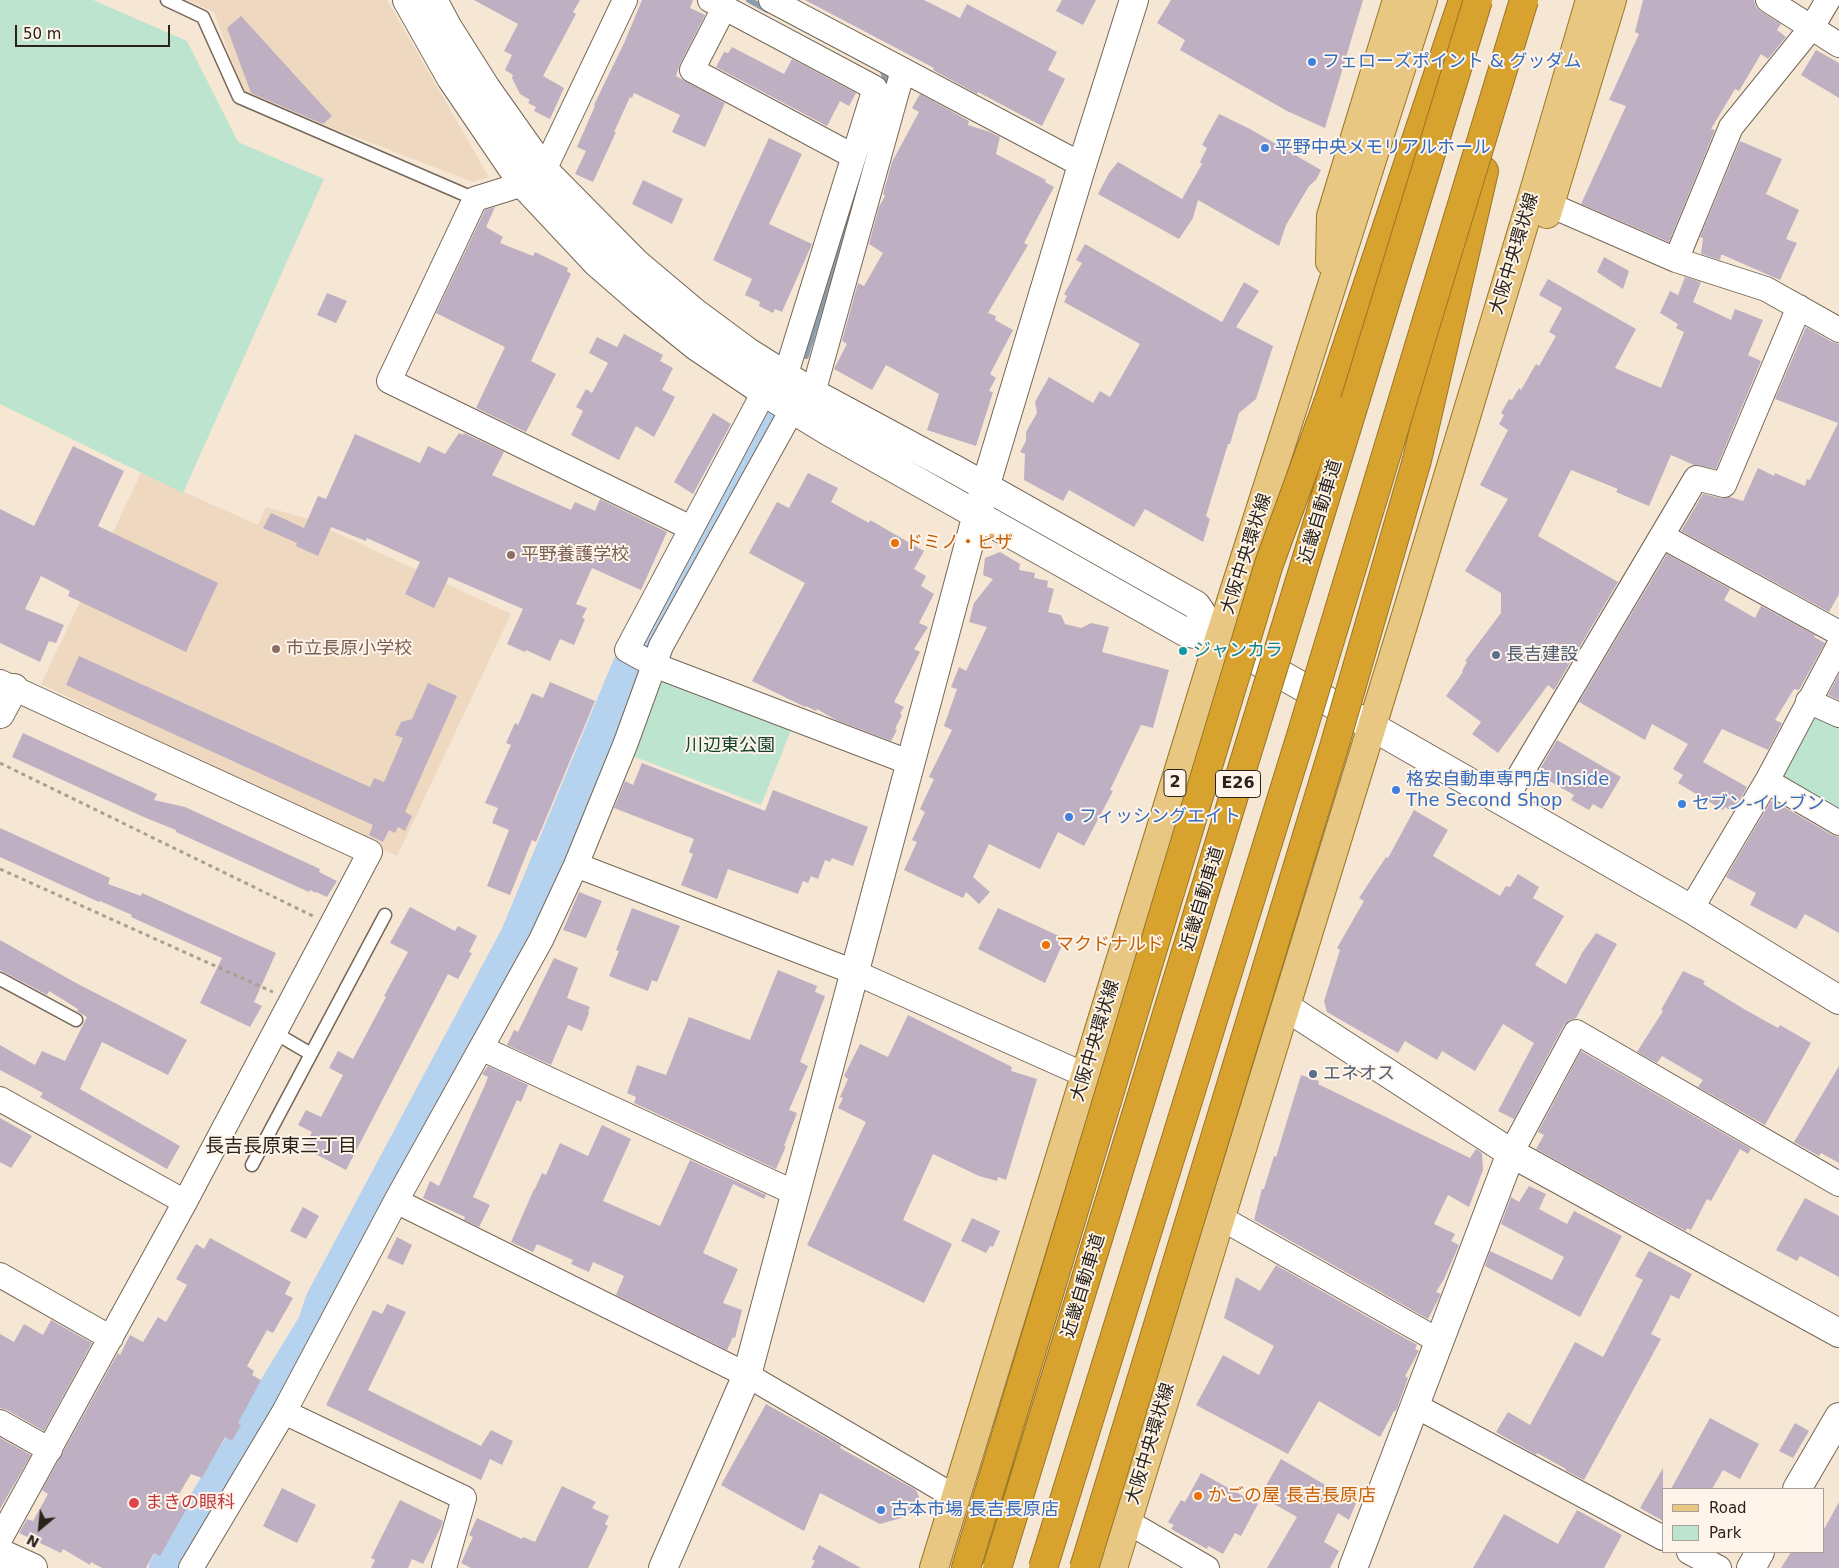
<!DOCTYPE html>
<html>
<head>
<meta charset="utf-8">
<style>
	body { margin:0 }
	#map { position:relative; width:1839px; height:1568px; overflow:hidden; background:#f6e6d4; font-family:"DejaVu Sans",sans-serif }
	canvas { display:block }
	.legend { position:absolute; left:1662px; top:1488px; width:162px; height:65px; box-sizing:border-box; background:#fef4e9; border:1px solid #a9a097; margin:0; padding:6px 9px; list-style:none; font-size:15px; color:#29231c }
	.legend li { display:flex; align-items:center; gap:10px; height:25px }
	.legend b { width:25px; border:1px solid #a9a097 }
	.north { position:absolute; left:15px; top:1503px; width:50px; height:50px; -webkit-text-stroke:4px #fef4e9; paint-order:stroke; rotate:208deg; font-size:14px; font-weight:700; line-height:20px; text-align:center; color:#29231c }
	.north::after { content:''; display:block; margin:auto; width:18px; height:22px; background:#29231c; clip-path:polygon(50% 0,100% 100%,50% 72%,0 100%) }
	.scale { position:absolute; left:15px; top:25px; width:155px; height:22px; box-sizing:border-box; border:2px solid #29231c; border-top:0; padding-left:6px; font-size:15px; line-height:18px; white-space:nowrap; color:#29231c; -webkit-text-stroke:4px #fef4e9; paint-order:stroke }
</style>
</head>
<body>
<div id="map">
<canvas width="1839" height="1568"></canvas>
<ul class="legend">
<li><b style="height:6px;background:#e7c781"></b>Road</li>
<li><b style="height:14px;background:#bce4cf"></b>Park</li>
</ul>
<div class="north">N</div>
<div class="scale">50 m</div>
</div>
<script>
const ctx = document.querySelector('canvas').getContext('2d');
ctx.lineJoin = 'round';
function fillPath(path, color) { ctx.fillStyle = color; ctx.fill(path, 'evenodd'); }
const poly = rows => new Path2D(rows.map(r => 'M' + r).join(''));
function strokePath(path, color, width, dash) { ctx.strokeStyle = color; ctx.lineWidth = width; ctx.lineCap = dash ? 'butt' : 'round'; ctx.setLineDash(dash || []); ctx.stroke(path); }
function label(font, color, halo, rows, align = 'center') {
  ctx.font = font + ' "DejaVu Sans","Noto Sans JP",sans-serif'; ctx.lineWidth = 4; ctx.setLineDash([]); ctx.textBaseline = 'middle'; ctx.strokeStyle = halo; ctx.fillStyle = color; for (const [text, x, y, turn = 0] of rows) {
    ctx.save(); ctx.translate(x, y); ctx.rotate((+turn || 0) * Math.PI / 180); ctx.textAlign = isNaN(turn) ? turn : align; if (halo) ctx.strokeText(text, 0, 0); ctx.fillText(text, 0, 0); ctx.restore();
  }
}
const built = poly([
	[188,0,387,0,489,177,473,182,244,94,214,12],
	[141,473,258,525,266,507,305,518,511,614,397,856,41,684]
]);
const green = poly([
	[0,0,93,0,187,41,238,142,324,179,183,493,0,404],
	[663,679,794,723,761,805,630,755],
	[1817,715,1839,723,1839,816,1778,773,1808,718]
]);
const stream = poly([
	[749,0,767,10],
	[881,67,887,81,885,91],
	[806,356,868,151]
]);
const river = poly([
	[645,641,770,421],
	[168,1568,316,1326,324,1302,519,937,631,667]
]);
const building = poly([
	[474,0,580,0,573,12,576,14,543,76,564,88,550,119,534,111,536,107,528,103,530,100,520,94,512,78,513,75,505,70,512,55,504,51,518,24],
	[642,0,693,0,690,8,705,15,680,64,676,76,725,103,705,147,672,132,680,115,634,93,632,98,630,97,614,132,616,132,593,182,575,174,586,151,577,147,595,106,594,105,625,41],
	[805,0,924,0,960,18,967,4,1057,52,1048,70,1065,79,1042,126,978,92,977,94,933,70,934,68],
	[1062,0,1096,0,1083,25,1056,11],
	[1171,0,1363,0,1325,128,1287,111,1180,50,1185,40,1157,23],
	[1643,0,1754,0,1756,7,1760,11,1781,24,1777,30,1786,37,1768,59,1761,54,1739,91,1735,89,1711,129,1715,130,1669,242,1581,204,1626,106,1609,100,1639,34,1635,32],
	[241,16,332,116,323,124,251,93,227,28],
	[732,47,784,74,792,59,856,93,849,106,840,101,827,126,716,67,724,52,728,53],
	[1816,50,1839,63,1839,98,1801,75],
	[920,94,969,121,968,125,990,132,1000,137,996,154,1046,180,1045,182,1054,187,1024,243,1028,245,988,313,996,316,995,320,1013,330,990,374,996,378,989,391,993,392,976,446,927,430,939,394,886,365,872,390,834,369,847,344,842,341,858,283,864,286,883,253,869,244,879,207,885,196,883,194,892,162,919,112,912,108],
	[1219,114,1250,129,1321,170,1316,180,1309,186,1286,225,1279,246,1198,200,1193,218,1179,239,1098,194,1109,173,1118,162,1182,199,1202,164,1200,162,1207,148,1202,145],
	[769,138,802,154,769,224,812,244,782,312,775,309,773,313,759,306,760,302,745,295,752,279,713,260],
	[1740,141,1782,159,1766,194,1799,210,1786,239,1797,243,1780,280,1723,255,1721,255,1720,260,1701,254,1703,238,1700,237],
	[643,180,683,199,672,224,632,204],
	[495,207,486,227,503,237,500,243,533,256,535,252,568,268,567,271,571,274,531,361,556,374,526,432,476,408,505,347,436,313,485,210],
	[1085,244,1222,322,1244,282,1259,291,1236,327,1273,346,1256,399,1239,413,1230,444,1228,444,1206,516,1210,519,1203,542,1145,509,1134,527,1069,490,1063,501,1024,480,1025,454,1020,452,1026,441,1026,432,1037,413,1035,402,1049,377,1093,403,1100,391,1110,397,1140,344,1064,302,1067,296,1064,294,1082,263,1076,260],
	[1604,257,1629,271,1623,289,1597,272],
	[1685,277,1701,282,1693,302,1731,320,1735,309,1763,320,1748,355,1761,361,1716,469,1694,465,1671,455,1649,506,1616,492,1618,489,1571,470,1538,536,1618,582,1554,690,1548,685,1498,753,1472,734,1481,722,1446,696,1463,672,1462,671,1467,662,1465,661,1501,613,1501,593,1465,571,1508,499,1480,485,1508,430,1499,424,1504,415,1501,413,1509,399,1512,400,1519,388,1521,390,1536,364,1539,366,1556,336,1549,332,1562,308,1539,295,1548,279,1636,329,1615,368,1661,388,1684,332,1676,328,1678,324,1660,313,1670,291,1678,295],
	[327,293,347,301,336,323,317,315],
	[1806,327,1832,342,1839,344,1839,594,1829,612,1681,531,1703,494,1721,498,1730,497,1743,501,1758,468,1774,476,1775,473,1805,486,1807,479,1810,480,1838,423,1775,399],
	[624,334,663,355,660,361,673,368,662,390,675,397,654,437,636,426,619,460,571,435,583,411,576,407,586,389,592,393,608,363,589,353,597,337,617,347],
	[713,413,731,424,693,494,674,482],
	[459,433,463,435,464,433,504,452,492,475,571,510,575,502,595,511,600,499,667,532,641,590,592,568,576,604,587,608,582,618,585,619,574,645,560,639,550,661,526,650,525,652,507,644,523,609,449,577,434,608,405,594,420,562,367,538,366,541,331,527,318,556,296,546,297,543,263,528,271,513,304,528,318,496,326,499,355,434,420,463,428,446,445,454],
	[73,446,124,471,98,526,218,583,186,652,68,596,70,591,41,576,25,609,64,625,56,643,49,641,40,662,0,643,0,509,34,526],
	[808,473,838,488,831,502,869,523,870,520,924,551,914,569,926,576,921,586,934,594,919,623,928,627,914,649,920,652,894,702,904,707,900,714,902,715,895,729,897,730,891,741,836,720,817,709,816,711,806,706,805,707,752,681,805,583,749,553,777,502,789,508],
	[1000,552,1020,564,1019,570,1035,573,1034,578,1048,581,1047,587,1054,589,1048,612,1061,615,1065,624,1081,628,1091,623,1109,627,1102,652,1169,670,1153,728,1141,725,1110,790,1113,791,1084,846,1058,832,1040,869,989,844,973,877,990,892,979,904,966,892,963,898,904,870,917,842,912,840,925,812,920,809,934,779,929,777,952,730,944,726,957,689,951,687,959,667,966,671,987,627,969,622,974,603,993,579,983,575,985,558],
	[1667,554,1730,589,1724,600,1755,618,1761,606,1815,635,1814,637,1825,643,1799,690,1794,689,1775,720,1782,723,1768,750,1722,729,1703,762,1747,787,1733,812,1725,807,1723,810,1678,783,1683,775,1673,769,1688,744,1652,724,1645,740,1579,702],
	[79,656,370,787,374,778,384,782,403,738,395,735,401,722,412,719,428,683,457,696,405,812,412,816,405,831,398,827,395,833,389,830,383,842,369,835,373,825,66,685],
	[1839,674,1839,700,1828,695],
	[550,682,595,701,536,842,532,840,510,895,487,886,509,830,492,823,498,808,485,803,511,745,506,743,515,723,518,725,532,693,543,698],
	[23,733,157,794,154,800,185,807,320,869,319,872,337,881,327,897,316,892,316,893,310,890,309,892,176,832,176,830,146,818,12,757],
	[1557,740,1621,777,1602,809,1593,804,1589,810,1571,800,1574,795,1537,774],
	[642,763,765,811,773,790,868,827,853,866,832,858,830,862,825,860,818,879,811,876,808,883,803,881,798,894,728,869,717,899,681,885,693,854,689,852,694,839,614,808,625,781,633,785],
	[1771,801,1774,801,1832,835,1839,837,1839,933,1805,914,1796,929,1750,905,1756,893,1726,877],
	[1414,810,1448,830,1433,856,1500,896,1506,886,1510,887,1518,874,1539,887,1533,898,1564,916,1535,965,1566,984,1582,953,1596,933,1617,944,1576,1018,1569,1020,1564,1025,1514,1119,1498,1111,1534,1043,1503,1024,1475,1071,1442,1051,1437,1060,1405,1041,1398,1053,1327,1012,1324,1001,1340,950,1337,948,1364,901,1359,898,1386,857,1388,858],
	[0,828,110,878,108,884,141,896,142,893,276,953,254,1002,262,1006,250,1027,200,1003,222,958,131,917,132,915,100,901,99,902,0,857],
	[579,892,602,901,586,938,563,930],
	[410,907,455,931,458,926,477,936,469,952,472,953,458,979,448,974,346,1170,304,1148,312,1132,298,1125,306,1110,321,1117,343,1075,329,1068,338,1051,353,1059,386,997,384,996,408,952,390,943],
	[632,908,680,926,657,982,652,980,648,991,609,976,619,951,616,950],
	[998,908,1059,936,1063,943,1045,983,978,949],
	[0,940,76,983,187,1040,168,1075,102,1042,80,1089,180,1146,167,1169,40,1097,43,1093,0,1070,0,1045,35,1065,42,1051,65,1061,87,1017,77,1011,78,1009,49,991,47,995,0,970],
	[554,958,578,968,567,998,590,1007,588,1012,589,1013,582,1031,568,1025,551,1065,507,1045,514,1030,518,1032],
	[778,970,817,986,815,992,825,996,800,1062,808,1066,789,1110,797,1113,784,1146,786,1146,776,1169,634,1103,636,1097,627,1093,637,1065,666,1075,689,1017,750,1040],
	[1683,971,1705,981,1703,984,1744,1009,1778,1028,1780,1025,1811,1043,1765,1125,1698,1087,1703,1080,1662,1056,1657,1063,1637,1052,1663,1011,1661,1010],
	[908,1015,1012,1067,1011,1071,1037,1079,1006,1180,998,1177,997,1181,979,1176,933,1154,903,1220,952,1244,924,1303,807,1245,866,1122,838,1108,843,1098,840,1097,848,1079,844,1076,860,1044,888,1057],
	[1581,1051,1751,1149,1748,1154,1740,1149,1711,1201,1707,1199,1691,1230,1687,1228,1686,1231,1536,1149,1544,1135,1538,1132],
	[488,1066,528,1085,521,1102,517,1100,473,1197,490,1205,479,1227,464,1220,465,1217,423,1198,430,1181,439,1186,485,1085,488,1077,482,1074],
	[1839,1066,1839,1163,1821,1153,1819,1156,1794,1142],
	[1301,1075,1319,1081,1318,1084,1470,1158,1476,1149,1482,1153,1483,1170,1469,1207,1448,1195,1434,1224,1455,1234,1451,1241,1459,1245,1444,1279,1436,1292,1441,1294,1428,1319,1254,1220,1262,1189,1264,1189,1274,1156,1276,1157],
	[0,1118,32,1136,11,1168,0,1162],
	[602,1125,631,1139,603,1201,660,1226,690,1160,766,1195,764,1199,733,1184,703,1253,738,1269,723,1303,742,1310,735,1338,733,1337,727,1350,616,1295,624,1276,593,1262,589,1272,571,1264,573,1260,537,1244,533,1252,511,1242,534,1189,535,1189,542,1173,546,1175,560,1143,588,1156],
	[1529,1186,1546,1194,1539,1209,1567,1224,1574,1211,1622,1236,1580,1317,1485,1266,1490,1251,1552,1280,1564,1257,1501,1224,1511,1197,1519,1202],
	[1805,1198,1839,1216,1839,1277,1800,1256,1797,1261,1776,1250],
	[303,1207,319,1216,306,1239,290,1231],
	[972,1218,1000,1231,993,1247,990,1246,986,1253,961,1241],
	[397,1237,412,1245,403,1265,387,1258],
	[210,1238,291,1282,285,1294,293,1298,273,1333,267,1330,247,1366,254,1371,252,1375,261,1380,238,1423,241,1425,232,1441,225,1437,202,1478,191,1474,176,1499,188,1506,160,1556,154,1553,146,1568,102,1568,91,1562,90,1565,63,1549,61,1553,19,1533,27,1519,33,1521,48,1494,42,1490,118,1353,120,1355,130,1335,143,1342,158,1317,166,1322,187,1285,176,1279,196,1244,204,1249],
	[1649,1251,1692,1274,1679,1299,1671,1295,1651,1334,1661,1339,1584,1480,1565,1470,1566,1469,1537,1453,1536,1455,1496,1432,1508,1412,1530,1425,1575,1342,1603,1357,1643,1280,1635,1276],
	[1276,1265,1417,1345,1415,1349,1419,1351,1405,1376,1408,1378,1396,1411,1394,1411,1380,1437,1319,1401,1288,1454,1196,1405,1223,1355,1259,1375,1274,1346,1224,1318,1236,1277,1260,1291],
	[387,1304,406,1312,368,1390,481,1446,491,1430,513,1441,502,1465,490,1459,481,1480,326,1405,373,1310,382,1314],
	[51,1320,92,1343,44,1431,7,1410,0,1408,0,1334,14,1342,24,1324,43,1335],
	[766,1404,841,1446,840,1448,916,1490,919,1497,908,1516,880,1524,820,1493,804,1531,721,1485],
	[1710,1418,1759,1444,1740,1479,1723,1470,1712,1489,1671,1489],
	[1795,1423,1809,1431,1793,1458,1779,1451],
	[0,1438,31,1455,0,1509],
	[1281,1459,1356,1503,1349,1520,1338,1513,1324,1542,1339,1551,1330,1568,1267,1568,1297,1517,1260,1496],
	[1663,1468,1663,1521,1640,1508],
	[1201,1473,1258,1504,1241,1536,1235,1533,1223,1554,1208,1546,1207,1549,1171,1529,1174,1525,1168,1522,1181,1500,1185,1502],
	[562,1486,596,1502,592,1508,609,1516,605,1524,608,1526,588,1568,471,1568,461,1563,473,1537,469,1535,477,1518,522,1539,523,1537,535,1542],
	[282,1488,316,1505,297,1543,263,1526],
	[400,1500,443,1521,441,1527,423,1564,412,1559,408,1568,371,1568,375,1560,371,1558],
	[1839,1502,1839,1568,1781,1568,1791,1552,1823,1552,1823,1531],
	[1577,1510,1622,1535,1604,1568,1473,1568,1504,1514,1558,1544],
	[819,1545,861,1568,811,1568,815,1561,812,1559]
]);
const path = poly([
	[0,763,313,916],
	[0,869,273,992]
]);
const lane = poly([
	[167,0,203,17,239,97,475,199],
	[0,979,76,1020],
	[275,1033,311,1054],
	[252,1165,385,915]
]);
const street = poly([
	[710,0,875,88,785,377],
	[771,0,1082,165],
	[1768,0,1839,45],
	[724,8,692,70,853,156],
	[544,170,625,0],
	[523,184,475,199,389,381,691,528],
	[1550,205,1676,260,1766,289,1839,330],
	[1676,260,1731,127,1812,27,1828,0],
	[764,392,627,650,654,665,911,763],
	[813,393,903,70],
	[1662,536,1839,633],
	[0,682,370,852,185,1202,0,1539],
	[1808,701,1839,715],
	[1767,781,1839,823],
	[1504,802,1696,478,1724,485,1799,307],
	[576,865,854,972,1085,1075],
	[1691,909,1767,781,1839,645],
	[481,1048,795,1193],
	[0,1099,185,1202],
	[1511,1153,1576,1032,1839,1184],
	[396,1201,747,1375,955,1497],
	[1221,1218,1439,1341],
	[0,1275,111,1338],
	[1414,1405,1663,1538],
	[284,1412,464,1498,444,1568],
	[0,1422,50,1450],
	[1128,1522,1207,1568],
	[1689,1552,1719,1568],
	[191,1568,284,1412,396,1201,541,940,576,865,625,745,661,646,792,410]
]);
const secondary = poly([
	[407,0,451,78,523,184,597,263,643,303,696,346,764,392,828,431,1185,632,1219,639,1691,909,1839,1000],
	[433,0,448,28,486,88,544,170,637,264,694,312,748,352,813,393,956,470,1196,605,1219,639],
	[0,714,14,688],
	[1286,1007,1511,1153,1839,1333],
	[1797,1489,1839,1417],
	[0,1553,33,1568],
	[663,1568,747,1375,977,514,1082,165,1134,0],
	[1353,1568,1511,1153],
	[1751,1568,1760,1552]
]);
const primary = poly([
	[1547,214,1612,0],
	[1330,262,1331,216,1397,0],
	[934,1568,1219,639,1423,0],
	[1113,1568,1408,609,1532,198,1590,0]
]);
const highway = poly([
	[1328,403,1463,0],
	[1417,460,1484,171],
	[966,1568,983,1512]
]);
const highwayBridge = poly([
	[983,1512,1269,564,1328,403],
	[997,1568,1478,0],
	[1043,1568,1300,739,1524,0],
	[1084,1568,1334,747,1417,460]
]);
const markers = [
	[1312,62,5,"#3f7fe0"],
	[1265,148,5,"#3f7fe0"],
	[895,543,5,"#e8710a"],
	[511,555,5,"#8d6e63"],
	[276,649,5,"#8d6e63"],
	[1183,651,5,"#0f9aa8"],
	[1496,655,5,"#5c6f8a"],
	[1396,790,5,"#3f7fe0"],
	[1682,804,5,"#3f7fe0"],
	[1069,817,5,"#3f7fe0"],
	[1046,945,5,"#e8710a"],
	[1313,1074,5,"#5c6f8a"],
	[1198,1496,5,"#e8710a"],
	[134,1503,6,"#e0444e"],
	[881,1510,5,"#3f7fe0"]
];
const shields = [
	[1175,783,22],
	[1238,784,45]
];
const shieldNames = [
	["2",1175,783],
	["E26",1238,784]
];
const shopNames = [
	["フェローズポイント & グッダム",1322,62],
	["平野中央メモリアルホール",1275,148],
	["格安自動車専門店 Inside",1406,780],
	["The Second Shop",1406,801],
	["セブン-イレブン",1692,804],
	["フィッシングエイト",1079,817],
	["古本市場 長吉長原店",891,1510]
];
const streetNames = [
	["大阪中央環状線",1515,254,-73],
	["近畿自動車道",1321,512,-73],
	["大阪中央環状線",1247,554,-72],
	["近畿自動車道",1203,899,-73],
	["大阪中央環状線",1096,1041,-73],
	["近畿自動車道",1084,1286,-73],
	["大阪中央環状線",1151,1444,-73]
];
const foodNames = [
	["ドミノ・ピザ",905,543],
	["マクドナルド",1056,945],
	["かごの屋 長吉長原店",1208,1496]
];
const educationNames = [
	["平野養護学校",521,555],
	["市立長原小学校",286,649]
];
const cultureNames = [
	["ジャンカラ",1193,651]
];
const serviceNames = [
	["長吉建設",1506,655],
	["エネオス",1323,1074]
];
const parkNames = [
	["川辺東公園",730,746]
];
const healthNames = [
	["まきの眼科",145,1503]
];
const neighbourhoodNames = [
	["長吉長原東三丁目",281,1147]
];
fillPath(built, '#eed8c0');
fillPath(green, '#bce4cf');
strokePath(stream, '#8b9eb0', 6);
strokePath(river, '#b5d2ef', 38);
fillPath(building, '#beb0c2');
strokePath(lane, '#756757', 15);
strokePath(street, '#756757', 26);
strokePath(secondary, '#756757', 30);
strokePath(primary, '#9a7627', 30);
strokePath(highway, '#9a7627', 30);
strokePath(path, '#ab9f91', 3, [4, 4]);
strokePath(lane, '#fff', 12);
strokePath(street, '#fff', 24);
strokePath(secondary, '#fff', 28);
strokePath(primary, '#e7c781', 28);
strokePath(highway, '#d7a22d', 28);
strokePath(highwayBridge, '#9a7627', 30, []);
strokePath(highwayBridge, '#d7a22d', 28);
for (const [x, y, r, color] of markers) { const dot = new Path2D(); dot.arc(x, y, r, 0, 2 * Math.PI); ctx.fillStyle = color; ctx.fill(dot); strokePath(dot, '#fef4e9', 2); }
for (const [x, y, w] of shields) { const box = new Path2D(); box.roundRect(x - w / 2, y - 13.5, w, 27, 4); ctx.fillStyle = '#fef4e9'; ctx.fill(box); strokePath(box, '#29231c', 1); }
label('bold 16px', '#29231c', null, shieldNames);
label('18px', '#366cbe', '#fef4e9', shopNames, 'left');
label('18px', '#29231c', '#fef4e9', streetNames);
label('18px', '#c56008', '#fef4e9', foodNames, 'left');
label('18px', '#785e54', '#fef4e9', educationNames, 'left');
label('18px', '#0d838f', '#fef4e9', cultureNames, 'left');
label('18px', '#4e5e75', '#fef4e9', serviceNames, 'left');
label('18px', '#0e422d', '#fef4e9', parkNames);
label('18px', '#be3a42', '#fef4e9', healthNames, 'left');
label('19px', '#29231c', '#fef4e9', neighbourhoodNames);
</script>
</body>
</html>
